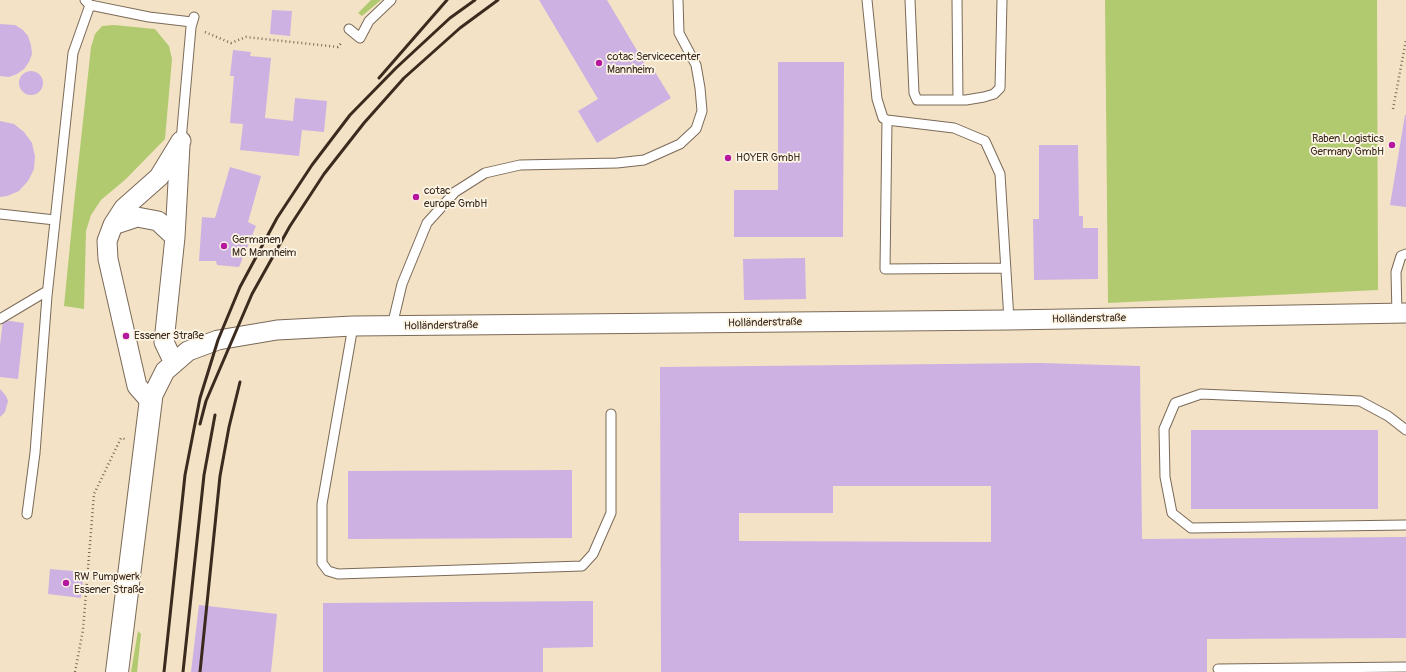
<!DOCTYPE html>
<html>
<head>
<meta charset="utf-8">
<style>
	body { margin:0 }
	canvas { display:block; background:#f3e2c5 }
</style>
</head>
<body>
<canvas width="1406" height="672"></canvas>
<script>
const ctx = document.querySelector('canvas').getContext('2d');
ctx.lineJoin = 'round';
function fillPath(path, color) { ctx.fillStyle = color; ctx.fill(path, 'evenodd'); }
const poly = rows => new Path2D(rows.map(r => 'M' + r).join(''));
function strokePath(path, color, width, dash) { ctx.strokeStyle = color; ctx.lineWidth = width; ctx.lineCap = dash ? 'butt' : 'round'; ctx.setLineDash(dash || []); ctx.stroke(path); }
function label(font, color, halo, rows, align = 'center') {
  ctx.font = font + ' Pangolin,sans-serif'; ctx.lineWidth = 3.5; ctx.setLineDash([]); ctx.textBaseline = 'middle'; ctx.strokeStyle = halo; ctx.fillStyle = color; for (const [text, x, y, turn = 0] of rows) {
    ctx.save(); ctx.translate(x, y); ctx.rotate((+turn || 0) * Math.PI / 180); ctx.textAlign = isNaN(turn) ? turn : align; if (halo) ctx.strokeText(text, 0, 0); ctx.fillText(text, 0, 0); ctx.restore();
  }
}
const green = poly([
	[371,0,381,0,362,16,358,13],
	[1105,0,1377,0,1378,290,1108,303],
	[114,25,155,29,169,46,172,59,165,139,126,179,101,200,91,215,86,231,84,309,64,306,74,204,91,47,95,34,102,26],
	[138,631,141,634,137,672,131,672]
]);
const building = poly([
	[539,0,607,0,648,69,652,67,671,98,597,143,578,111,598,99],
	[272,10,292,11,290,36,270,34],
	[0,24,15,25,23,30,28,36,31,45,32,54,29,62,24,69,17,74,9,77,0,76],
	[233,50,251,52,250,56,271,58,265,118,293,121,295,98,327,101,324,132,302,130,299,156,240,150,243,124,230,123,234,76,230,76],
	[778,62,844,62,843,237,734,237,734,190,778,190],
	'19 83a12 12 0 1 1 24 0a12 12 0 1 1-24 0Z',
	[1405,115,1406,115,1406,207,1390,205],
	[0,121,14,124,24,132,32,143,35,156,34,169,28,181,19,191,7,196,0,197],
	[1039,145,1078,145,1079,216,1083,216,1083,228,1098,228,1098,279,1034,280,1033,219,1039,219],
	[230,167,261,176,248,222,256,226,239,267,217,265,216,261,199,261,202,217,215,218],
	[805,258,806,299,744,300,743,259],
	[3,320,24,323,18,379,0,377,0,345],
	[1040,363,1140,366,1142,539,1406,537,1406,638,1207,639,1207,672,661,672,660,367],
	[833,486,991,486,991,542,739,541,739,513,833,513],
	[0,389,6,396,8,401,5,412,0,417],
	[1191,430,1378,430,1378,509,1191,509],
	[572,470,572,538,348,539,348,471],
	[50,569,84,572,81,598,48,594],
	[593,601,593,647,543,648,543,672,323,672,323,603],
	[199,605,277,614,271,672,191,672]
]);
const path = poly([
	[205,32,231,43,246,37,338,47,342,42],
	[1393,109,1406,40],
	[75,672,83,630,94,494,121,438,125,439]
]);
const service = poly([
	[85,0,90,5,149,17,192,22],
	[867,0,877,99,883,118,887,120,954,128,985,141,1000,174,1009,320],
	[910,0,914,93,917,100,966,100,984,97,994,94,1000,88,1002,0],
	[957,0,958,100],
	[349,29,360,38,369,21,391,0],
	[887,120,885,269,1006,268],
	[181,141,191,27,194,17],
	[0,214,55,220],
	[1397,314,1396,272,1401,256,1406,254],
	[0,319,47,291],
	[353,326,322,504,322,563,328,571,338,574,582,566,593,554,611,513,611,414],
	[392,326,402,284,427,223,455,192,485,173,520,165,617,163,644,160,680,144,696,129,702,111,700,88,696,65,679,33,678,0],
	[1406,430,1388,416,1360,401,1201,394,1175,403,1164,429,1165,477,1172,513,1191,528,1406,525],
	[27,514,35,453,47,296,73,53,90,5],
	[1218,669,1406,667]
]);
const minor = poly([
	[113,225,137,217,158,221,175,237],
	[174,363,164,342,175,237,180,145],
	[151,399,165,371,188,351,218,340,277,330,353,326,1009,320,1406,313],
	[151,402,137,386,108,259,107,241,113,225,124,208,159,177,181,141]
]);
const tertiary = poly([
	[117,672,151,399]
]);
const rail = poly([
	[379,78,447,0],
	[200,424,206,401,252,294,290,226,324,174,364,123,404,78,460,28,498,0],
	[164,672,185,475,200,398,218,340,240,287,277,218,312,165,350,115,396,68,450,18,475,0],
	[183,672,204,475,215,415],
	[200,672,220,476,229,427,240,382]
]);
const markers = [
	[599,63,4,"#b5179e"],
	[1392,145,4,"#b5179e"],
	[728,158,4,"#b5179e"],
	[416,197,4,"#b5179e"],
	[224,246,4,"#b5179e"],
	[126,336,4,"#b5179e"],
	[66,583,4,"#b5179e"]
];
const poiNames = [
	["cotac Servicecenter",607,57],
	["Mannheim",607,70],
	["Raben Logistics",1384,139,"right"],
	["Germany GmbH",1384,152,"right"],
	["HOYER GmbH",736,158],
	["cotac",424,191],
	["europe GmbH",424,204],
	["Germanen",232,240],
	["MC Mannheim",232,253],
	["Essener Straße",134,336],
	["RW Pumpwerk",74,577],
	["Essener Straße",74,590]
];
const streetNames = [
	["Holländerstraße",1089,319,-1],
	["Holländerstraße",765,323,-1],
	["Holländerstraße",441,326,-1]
];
fillPath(green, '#b1ca6f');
fillPath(building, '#cdb1e3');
strokePath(service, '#7b6a58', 11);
strokePath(minor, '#7b6a58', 21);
strokePath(tertiary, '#7b6a58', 24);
strokePath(path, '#7b6a58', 2.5, [1, 3]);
strokePath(service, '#fff', 9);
strokePath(minor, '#fff', 19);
strokePath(tertiary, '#fff', 22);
strokePath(rail, '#3b2a1e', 3);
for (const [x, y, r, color] of markers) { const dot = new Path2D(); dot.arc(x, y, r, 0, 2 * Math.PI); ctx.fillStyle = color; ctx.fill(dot); strokePath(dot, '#fcf5e5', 1.5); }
label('11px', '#3b2a1e', '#fcf5e5', poiNames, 'left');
label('11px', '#3b2a1e', '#fcf5e5', streetNames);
</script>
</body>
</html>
